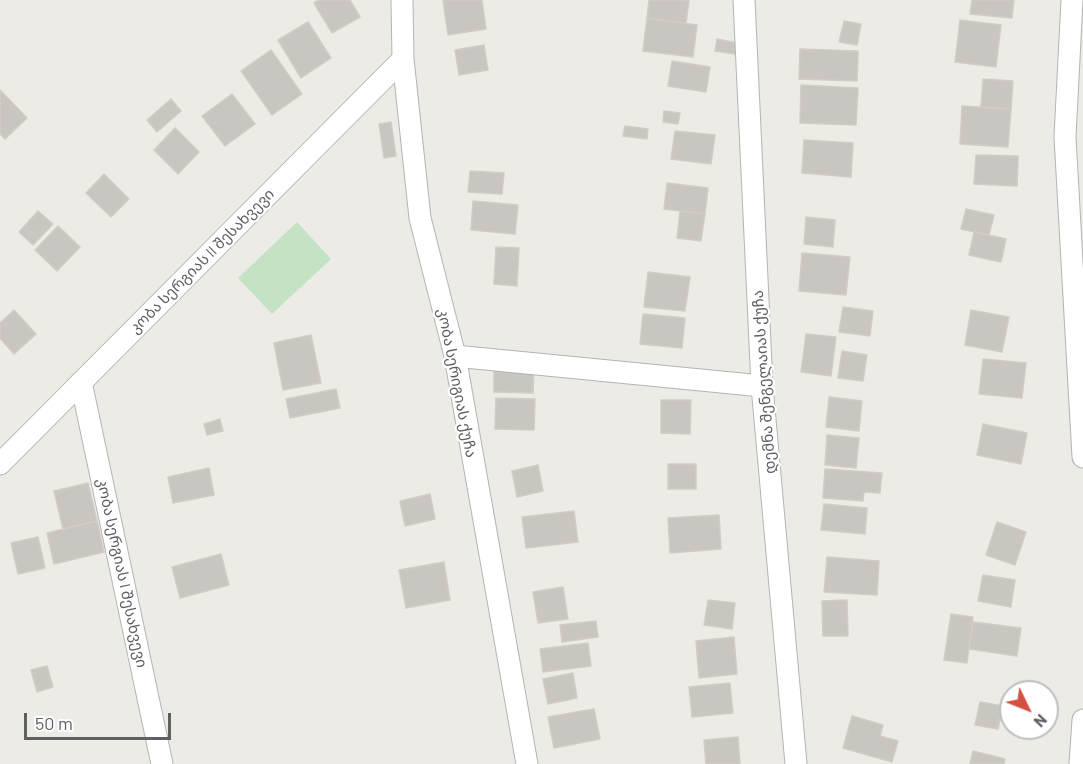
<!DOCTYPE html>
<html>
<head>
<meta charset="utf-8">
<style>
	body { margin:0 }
	#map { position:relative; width:1083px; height:764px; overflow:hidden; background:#edebe5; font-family:Barlow,sans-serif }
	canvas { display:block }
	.north { position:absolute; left:999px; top:680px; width:60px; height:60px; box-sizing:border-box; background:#fff; border:2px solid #bebfc1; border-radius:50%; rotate:133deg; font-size:16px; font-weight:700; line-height:24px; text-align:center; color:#5d5f63 }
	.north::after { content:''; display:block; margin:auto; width:21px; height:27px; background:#d45043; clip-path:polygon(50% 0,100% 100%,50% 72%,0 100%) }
	.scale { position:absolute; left:24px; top:713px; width:147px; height:27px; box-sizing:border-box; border:3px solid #5d5f63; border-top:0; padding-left:8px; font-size:18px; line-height:21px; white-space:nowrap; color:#5d5f63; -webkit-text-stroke:4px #fff; paint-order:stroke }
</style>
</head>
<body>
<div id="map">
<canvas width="1083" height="764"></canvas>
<div class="north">N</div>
<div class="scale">50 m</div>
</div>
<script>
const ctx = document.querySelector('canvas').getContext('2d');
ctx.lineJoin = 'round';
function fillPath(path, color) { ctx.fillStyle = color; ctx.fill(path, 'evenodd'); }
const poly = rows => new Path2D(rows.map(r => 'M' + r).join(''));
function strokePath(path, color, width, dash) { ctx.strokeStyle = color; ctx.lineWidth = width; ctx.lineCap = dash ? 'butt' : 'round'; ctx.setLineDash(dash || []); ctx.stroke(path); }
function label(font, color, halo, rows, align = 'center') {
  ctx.font = font + ' Barlow,"Noto Sans Georgian",sans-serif'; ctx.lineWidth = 4.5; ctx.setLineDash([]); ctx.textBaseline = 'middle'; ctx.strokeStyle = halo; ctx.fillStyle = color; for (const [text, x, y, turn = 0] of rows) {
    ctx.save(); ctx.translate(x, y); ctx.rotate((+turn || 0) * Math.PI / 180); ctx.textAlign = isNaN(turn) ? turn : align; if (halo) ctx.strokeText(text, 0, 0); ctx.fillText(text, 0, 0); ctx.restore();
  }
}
const green = poly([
	[297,222,331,259,272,314,238,278]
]);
const building = poly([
	[319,0,350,0,360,17,332,33,314,3,319,0],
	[443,0,482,0,486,29,448,35,443,0],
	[649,0,689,0,686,23,647,18,649,0],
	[972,0,1014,0,1012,18,970,14,972,0],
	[647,18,697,25,693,57,643,51,647,18],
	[960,20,1001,25,996,67,955,62,960,20],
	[844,21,861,24,857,45,839,42,844,21],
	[308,22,331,58,301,78,278,40,308,22],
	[717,39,737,43,735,54,715,51,717,39],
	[484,45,488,70,459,75,455,50,484,45],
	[800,49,858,51,857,81,799,79,800,49],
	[271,50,302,94,272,115,241,71,271,50],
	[672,61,710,67,706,92,668,86,672,61],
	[983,79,1013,81,1011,109,981,107,983,79],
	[801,85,858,88,856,125,800,123,801,85],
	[0,90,27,118,5,139,0,134,0,90],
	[232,94,255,124,225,146,202,116,232,94],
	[171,99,181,111,157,132,147,120,171,99],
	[962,106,1011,109,1008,147,960,144,962,106],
	[664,111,680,113,678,124,663,122,664,111],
	[391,122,396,156,384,158,379,124,391,122],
	[625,126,648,129,647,139,623,136,625,126],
	[175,128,199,152,178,174,154,150,175,128],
	[675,131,715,135,711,164,671,159,675,131],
	[804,140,853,143,851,177,802,173,804,140],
	[976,155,1018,156,1017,186,974,184,976,155],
	[470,171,504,173,502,194,468,192,470,171],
	[104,174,129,199,111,217,86,193,104,174],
	[667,183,708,188,705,214,664,209,667,183],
	[473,201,518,205,515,234,471,230,473,201],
	[966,209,994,215,989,235,961,229,966,209],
	[38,211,53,224,33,245,19,232,38,211],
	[680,211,705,214,701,241,677,238,680,211],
	[806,217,835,220,833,247,804,244,806,217],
	[58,226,80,247,57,271,35,250,58,226],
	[974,232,1006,239,1001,262,969,255,974,232],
	[496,247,519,248,517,286,494,284,496,247],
	[802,253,850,257,846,295,799,291,802,253],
	[648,272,690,277,685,311,644,307,648,272],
	[843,307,873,311,870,336,839,332,843,307],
	[14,310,36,334,14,354,0,338,0,323,14,310],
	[971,310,1009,317,1002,352,965,345,971,310],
	[643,314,685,318,682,348,640,344,643,314],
	[806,334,836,337,831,376,801,372,806,334],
	[311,335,321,383,283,390,274,343,311,335],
	[842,351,867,355,863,381,838,378,842,351],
	[983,359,1026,363,1022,398,979,394,983,359],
	[494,365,534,366,533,393,494,392,494,365],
	[336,389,340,408,290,418,286,399,336,389],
	[829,397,862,401,859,431,826,427,829,397],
	[496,398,535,399,534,430,495,429,496,398],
	[661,400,691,400,690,434,661,433,661,400],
	[220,419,223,431,207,435,204,424,220,419],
	[983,424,1027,433,1021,464,977,455,983,424],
	[827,435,859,438,856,468,825,465,827,435],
	[668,464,696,464,696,489,668,489,668,464],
	[538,465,543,491,517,497,512,471,538,465],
	[209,468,214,495,173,503,168,477,209,468],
	[825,469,882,473,880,493,864,492,863,501,823,498,825,469],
	[88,483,97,521,63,529,54,491,88,483],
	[430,494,435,519,405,526,400,501,430,494],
	[824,504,867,508,865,534,821,530,824,504],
	[574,511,578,542,526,548,522,517,574,511],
	[719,515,721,549,670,553,668,518,719,515],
	[97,521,104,552,54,564,47,533,97,521],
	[997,522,1026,532,1015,565,986,555,997,522],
	[38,537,45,568,18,574,11,543,38,537],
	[221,554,229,585,180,598,172,567,221,554],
	[827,557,879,561,877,595,824,592,827,557],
	[444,562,450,600,406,608,399,570,444,562],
	[983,575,1015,580,1011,607,978,601,983,575],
	[563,587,568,619,538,623,533,592,563,587],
	[708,600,735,603,732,629,704,625,708,600],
	[847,600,848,636,823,636,822,601,847,600],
	[951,614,973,617,967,663,944,660,951,614],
	[596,621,598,637,562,642,560,625,596,621],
	[973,622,1021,628,1017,656,969,649,973,622],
	[734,637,737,674,699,678,696,641,734,637],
	[588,643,591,666,543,672,540,649,588,643],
	[47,666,53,687,37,692,31,670,47,666],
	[573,673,577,698,548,704,543,679,573,673],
	[730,683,733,713,692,717,689,687,730,683],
	[980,702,1003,706,998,729,975,725,980,702],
	[594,709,600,739,554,748,548,717,594,709],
	[852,716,883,725,880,736,898,741,892,762,843,748,852,716],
	[738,737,740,764,706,764,704,740,738,737],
	[973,751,1005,759,1004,764,970,764,973,751]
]);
const minor = poly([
	[402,0,403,59,420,218,455,356,527,764],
	[744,0,762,386,796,764],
	[1072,0,1065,137,1083,457],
	[455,356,762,386],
	[81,382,162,764],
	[0,464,403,59],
	[1080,764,1083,720]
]);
const streetNames = [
	["კობა სერგიას II შესახვევი",202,261,-45],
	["დემნა შენგელაიას ქუჩა",764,382,-94],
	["კობა სერიგიას ქუჩა",457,383,79],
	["კობა სერგიას I შესახვევი",122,573,78]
];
fillPath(green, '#c4e2c4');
fillPath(building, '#c9c6c1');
strokePath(building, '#d1cdc4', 1.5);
strokePath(minor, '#b2b4b8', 23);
strokePath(minor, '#fff', 21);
label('15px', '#5d5f63', '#fff', streetNames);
</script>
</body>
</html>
